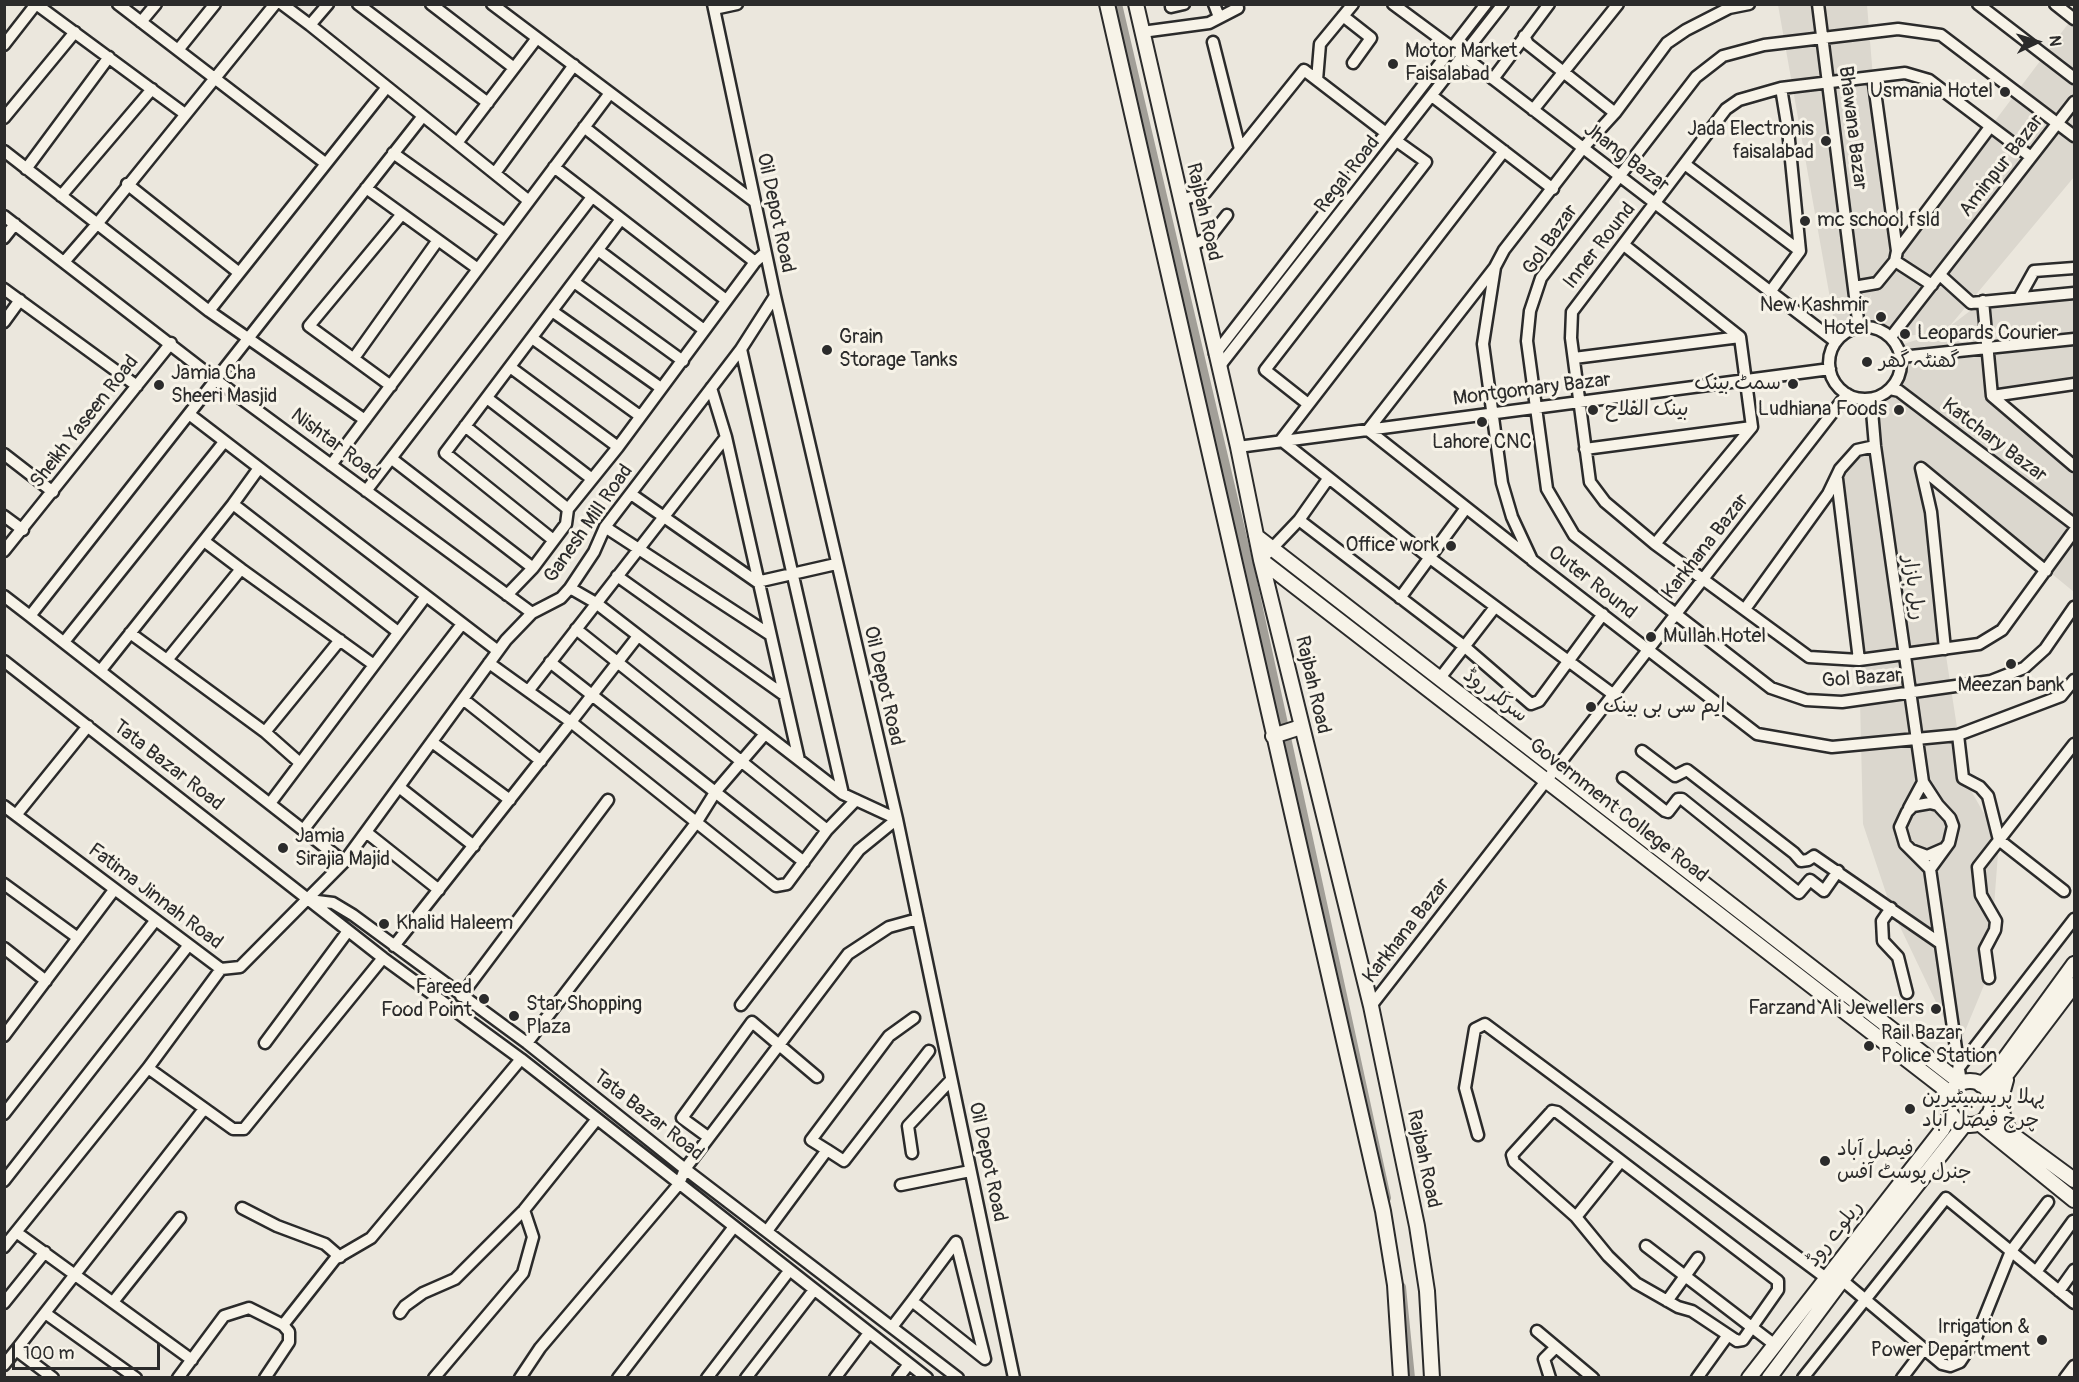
<!DOCTYPE html>
<html>
<head>
<meta charset="utf-8">
<style>
	body { margin:0 }
	#map { position:relative; width:2079px; height:1382px; overflow:hidden; background:#ebe7dd; font-family:Pangolin,sans-serif }
	canvas { display:block }
	.frame { position:absolute; inset:0; border:6px solid #2b2b2b; pointer-events:none }
	.north { position:absolute; left:2007px; top:12px; width:60px; height:60px; -webkit-text-stroke:4px #f7f3e8; paint-order:stroke; rotate:86deg; font-size:16px; font-weight:700; line-height:24px; text-align:center; color:#2b2b2b }
	.north::after { content:''; display:block; margin:auto; width:21px; height:27px; background:#2b2b2b; clip-path:polygon(50% 0,100% 100%,50% 72%,0 100%) }
	.scale { position:absolute; left:12px; top:1343px; width:148px; height:27px; box-sizing:border-box; border:3px solid #2b2b2b; border-top:0; padding-left:8px; font-size:18px; line-height:21px; white-space:nowrap; color:#2b2b2b; -webkit-text-stroke:4px #f7f3e8; paint-order:stroke }
</style>
</head>
<body>
<div id="map">
<canvas width="2079" height="1382"></canvas>
<div class="frame"></div>
<div class="north">N</div>
<div class="scale">100 m</div>
</div>
<script>
const ctx = document.querySelector('canvas').getContext('2d');
ctx.lineJoin = 'round';
function fillPath(path, color) { ctx.fillStyle = color; ctx.fill(path, 'evenodd'); }
const poly = rows => new Path2D(rows.map(r => 'M' + r).join(''));
function strokePath(path, color, width, dash) { ctx.strokeStyle = color; ctx.lineWidth = width; ctx.lineCap = dash ? 'butt' : 'round'; ctx.setLineDash(dash || []); ctx.stroke(path); }
function label(font, color, halo, rows, align = 'center') {
  ctx.font = font + ' Pangolin,"Playpen Sans Arabic",sans-serif'; ctx.lineWidth = 6; ctx.setLineDash([]); ctx.textBaseline = 'middle'; ctx.strokeStyle = halo; ctx.fillStyle = color; for (const [text, x, y, turn = 0] of rows) {
    ctx.save(); ctx.translate(x, y); ctx.rotate((+turn || 0) * Math.PI / 180); ctx.textAlign = isNaN(turn) ? turn : align; if (halo) ctx.strokeText(text, 0, 0); ctx.fillText(text, 0, 0); ctx.restore();
  }
}
const built = poly([
	[1778,5,1867,5,1873,77,1897,251,2074,16,2074,177,1949,327,1983,301,2074,293,2074,386,1997,395,2074,466,2074,592,1924,469,1945,649,1965,780,1999,840,1989,973,1958,1048,1891,908,1863,824,1859,660,1838,479,1857,452,1875,447,1873,400,1885,395,1901,369,1897,346,1939,333,1891,337,1881,331,1861,324,1872,293,1855,327,1843,335,1836,332]
]);
const canal = poly([
	[1117,4,1250,572,1386,1198],
	[1401,1287,1410,1378]
]);
const minor = poly([
	[36,4,185,114],
	[118,4,325,163],
	[282,4,310,25],
	[328,4,310,25,529,201],
	[358,4,488,103],
	[431,4,514,68],
	[492,4,755,202],
	[713,4,775,296,897,819,1014,1378],
	[1171,4,1171,7,1184,4],
	[1214,4,1219,17],
	[1393,4,1462,55,1836,342],
	[1749,4,1729,8,1686,30,1667,43,1615,113,1583,148,1504,250,1495,267,1483,344,1502,483,1512,517,1532,560,1757,734,1832,747,1958,735,2061,696,2074,680],
	[1818,4,1859,328],
	[1978,4,2074,78],
	[2055,4,2074,19],
	[714,9,737,4],
	[1343,16,1371,38,1353,63],
	[141,22,156,4],
	[1142,32,1209,23,1238,8],
	[1524,36,1528,44,1615,113],
	[1213,42,1240,149],
	[4,45,36,4],
	[178,50,215,4],
	[1873,77,1897,251],
	[1493,79,1549,4],
	[1317,80,1320,44,1353,4],
	[1432,96,1553,189],
	[1533,110,1618,4],
	[4,118,75,32],
	[584,127,755,262],
	[2074,136,1941,35,1898,29,1764,45,1723,56,1696,77,1541,278,1530,311,1527,341,1547,489,1574,535,1771,688,1806,700,1842,702,1991,681,2024,668,2045,649,2074,607],
	[457,143,537,38],
	[4,151,209,311,365,420],
	[1504,151,1281,440,1430,558,1614,695],
	[393,153,505,233],
	[2031,157,1929,80,1905,73,1781,88,1739,100,1726,109,1572,312,1571,338,1590,482,1605,502,1655,544,1809,657,1859,660,1979,644,2002,630,2074,531],
	[1686,165,1800,251],
	[554,167,726,300],
	[26,169,109,57],
	[495,173,574,65],
	[127,184,238,272],
	[366,188,478,269],
	[61,196,152,89],
	[1181,200,1205,193,1304,70,1386,133],
	[4,216,216,380,532,613],
	[4,238,15,224],
	[1624,245,1740,337,1752,427,1655,544],
	[1191,246,1210,237,1227,215],
	[598,250,704,330],
	[1895,261,1932,285],
	[64,262,97,224,275,4],
	[1495,267,1368,430,1530,558],
	[1940,275,1971,303,2074,293],
	[574,282,683,361],
	[1854,287,1877,283,1895,261,1897,251,1990,127],
	[4,289,137,386],
	[1770,292,1800,251,1788,130,1781,88],
	[2019,298,2034,271,2074,268],
	[1983,301,1992,396,2074,466],
	[209,311,387,87],
	[552,311,661,388],
	[4,322,20,300],
	'1829 363a36 36 0 1 1 72 0a36 36 0 1 1-72 0Z',
	[1891,337,2074,102],
	[532,338,640,416],
	[741,349,843,794],
	[1215,354,1486,4],
	[1901,357,2074,339],
	[354,358,438,240],
	[1574,358,1740,337],
	[510,367,618,447],
	[1219,367,1503,4],
	[391,386,309,326,402,214],
	[711,388,726,437,799,760],
	[1890,389,1899,391,2074,524],
	[1992,396,2074,384],
	[487,398,592,479],
	[1871,399,1875,446,1923,782,1938,805],
	[1308,404,1265,370,1426,162,1398,142],
	[189,414,498,651],
	[465,426,568,509],
	[1238,447,1830,369],
	[1585,449,1752,427],
	[4,454,53,492],
	[392,459,533,568],
	[331,465,610,93],
	[1837,479,1859,660],
	[366,491,592,197],
	[631,494,757,582,836,564],
	[233,504,259,468],
	[4,516,23,530],
	[1299,520,1465,647,1531,704,1539,701,1603,614],
	[605,527,769,634],
	[552,539,445,453,621,219],
	[204,541,241,569],
	[4,551,171,343],
	[1261,560,1299,520,1328,479],
	[617,576,784,695],
	[570,588,596,603,843,794,897,819,859,850,741,1005],
	[507,595,533,568,566,524,568,509,618,447,755,262,765,253],
	[4,596,30,616],
	[1400,598,1466,508],
	[1745,609,1828,494,1840,469,1857,450,1875,446],
	[576,629,827,830],
	[130,633,167,660],
	[64,642,224,442],
	[1945,649,1931,512,1921,468,2046,571],
	[4,661,383,958,521,1059,927,1378],
	[550,662,804,862],
	[489,663,571,722,638,636],
	[101,670,233,504,398,632],
	[1440,678,1495,607],
	[529,690,726,437],
	[463,699,541,761],
	[265,732,340,640],
	[1958,735,1963,778,1980,787,1988,796,1999,840,2064,891],
	[432,742,510,800],
	[1642,751,1675,776,1687,770,1794,853,1801,861,1808,860,1814,856,1940,943],
	[300,763,265,732,167,660,241,569,374,665],
	[1623,778,1665,811,1668,812,1678,799,1682,799,1799,893,1810,880,1824,891,1838,871],
	[399,787,474,846],
	[271,802,426,596],
	[4,806,221,969,240,967,344,862,506,640,532,613,561,598,570,588,594,552,605,527,741,349,775,296],
	[1909,808,1923,782],
	[16,815,88,726],
	[304,829,462,624],
	[366,832,439,890],
	[1911,850,1930,869,1961,1083],
	[344,862,30,616,423,116],
	[1930,869,1949,843,1953,826,1950,818,1938,805,1930,803,1913,806,1907,812,1900,827,1905,844,1911,850,1927,856,1943,849],
	[4,884,78,938],
	[309,900,333,903,353,915,527,1043,685,1169,958,1378],
	[1891,908,1882,921,1883,941,1898,957,1907,993],
	[394,946,571,722,776,886,787,884,827,830,856,800],
	[4,948,46,981],
	[1989,978,1985,949,1995,930,1996,921,1981,895,1978,867,2074,744],
	[461,996,608,800],
	[1371,1006,1847,394],
	[4,1036,114,890],
	[265,1043,348,931],
	[527,1043,696,823,716,791,765,734],
	[148,1068,233,1129,244,1129,383,958],
	[1958,1069,2074,919],
	[1552,1111,1557,1112,1778,1281,1778,1290,1743,1340,1737,1341,1692,1311,1678,1307,1636,1283,1608,1256,1576,1217,1514,1162,1512,1155,1552,1111],
	[4,1114,155,921],
	[1478,1135,1465,1088,1475,1029,1485,1024,1826,1278],
	[708,1137,682,1118,752,1022,817,1077],
	[827,1150,811,1140,889,1036,914,1018],
	[912,1153,908,1126,951,1080],
	[4,1181,188,946],
	[901,1185,970,1171],
	[242,1208,277,1226,325,1244,340,1257],
	[1576,1217,1621,1161],
	[767,1231,827,1150,844,1161,929,1051],
	[16,1232,192,1360],
	[1646,1246,1775,1345],
	[4,1247,148,1068,221,969],
	[2036,1272,2073,1221],
	[1842,1280,1942,1364,1950,1366,1960,1362,1976,1338,2011,1251,2048,1202],
	[2059,1291,2074,1270],
	[1667,1301,1698,1258],
	[113,1302,180,1218],
	[4,1303,45,1252],
	[45,1313,136,1378],
	[400,1313,405,1306,423,1293,455,1279,524,1210],
	[892,1327,912,1301,956,1242,985,1359,912,1301],
	[1537,1331,1593,1378],
	[4,1365,16,1350],
	[53,1378,16,1350,204,1109],
	[178,1378,224,1316,249,1308,283,1325],
	[265,1378,289,1342,289,1332,283,1325,335,1259,371,1238,521,1059],
	[434,1378,523,1273,533,1237,524,1210,597,1119],
	[520,1378,540,1348,679,1184,685,1169,848,954,889,927,918,919],
	[618,1378,733,1228],
	[707,1378,789,1271],
	[746,1378,814,1290],
	[835,1378,869,1333],
	[898,1378,909,1364],
	[1550,1378,1544,1359,1556,1347],
	[1697,1378,1728,1335],
	[1803,1378,1946,1198,2074,1303],
	[1902,1378,1924,1349],
	[2065,1378,2074,1366]
]);
const major = poly([
	[1107,4,1383,1211,1395,1285,1401,1378],
	[1136,4,1238,447,1261,560,1371,1006,1417,1226,1427,1291,1432,1378],
	[1256,536,1961,1083],
	[1261,560,1950,1093],
	[1273,736,1301,727],
	[2006,1080,2001,1098,2003,1117,2009,1130],
	'1948 1103a22 22 0 1 1 44 0a22 22 0 1 1-44 0Z',
	[1981,1085,1996,1071,2074,964],
	[1990,1096,2074,985],
	[1987,1116,2074,1180],
	[1979,1123,2074,1200],
	[1749,1378,1942,1130,1951,1114],
	[1769,1378,1842,1280,1965,1124]
]);
const markers = [
	[1393,64,6,"#2b2b2b"],
	[2005,92,6,"#2b2b2b"],
	[1826,141,6,"#2b2b2b"],
	[1805,221,6,"#2b2b2b"],
	[1881,317,6,"#2b2b2b"],
	[1905,334,6,"#2b2b2b"],
	[827,350,6,"#2b2b2b"],
	[1867,362,6,"#2b2b2b"],
	[1793,384,6,"#2b2b2b"],
	[159,385,6,"#2b2b2b"],
	[1593,410,6,"#2b2b2b"],
	[1899,410,6,"#2b2b2b"],
	[1482,422,6,"#2b2b2b"],
	[1451,546,6,"#2b2b2b"],
	[1651,637,6,"#2b2b2b"],
	[2011,664,6,"#2b2b2b"],
	[1591,707,6,"#2b2b2b"],
	[283,848,6,"#2b2b2b"],
	[384,924,6,"#2b2b2b"],
	[484,999,6,"#2b2b2b"],
	[1936,1009,6,"#2b2b2b"],
	[514,1016,6,"#2b2b2b"],
	[1869,1046,6,"#2b2b2b"],
	[1910,1109,6,"#2b2b2b"],
	[1825,1161,6,"#2b2b2b"],
	[2042,1340,6,"#2b2b2b"]
];
const poiNames = [
	["Motor Market",1405,52],
	["Faisalabad",1405,75],
	["Usmania Hotel",1993,92,"right"],
	["Jada Electronis",1814,130,"right"],
	["faisalabad",1814,153,"right"],
	["mc school fsld",1817,221],
	["New Kashmir",1869,306,"right"],
	["Hotel",1869,329,"right"],
	["Leopards Courier",1917,334],
	["Grain",839,338],
	["Storage Tanks",839,361],
	["گھنٹہ گھر",1879,362],
	["Jamia Cha",171,374],
	["Sheeri Masjid",171,397],
	["سمٹ بینک",1781,384,"right"],
	["بینک الفلاح",1605,410],
	["Ludhiana Foods",1887,410,"right"],
	["Lahore CNC",1482,443,"center"],
	["Office work",1439,546,"right"],
	["Mullah Hotel",1663,637],
	["Meezan bank",2011,686,"center"],
	["ایم سی بی بینک",1603,707],
	["Jamia",295,837],
	["Sirajia Majid",295,860],
	["Khalid Haleem",396,924],
	["Fareed",472,988,"right"],
	["Food Point",472,1011,"right"],
	["Star Shopping",526,1005],
	["Plaza",526,1028],
	["Farzand Ali Jewellers",1924,1009,"right"],
	["Rail Bazar",1881,1034],
	["Police Station",1881,1057],
	["پہلا پریسبیٹیرین",1922,1098],
	["چرچ فیصل آباد",1922,1121],
	["فیصل آباد",1837,1150],
	["جنرل پوسٹ آفس",1837,1173],
	["Irrigation &",2030,1328,"right"],
	["Power Department",2030,1351,"right"]
];
const streetNames = [
	["Bhawana Bazar",1852,128,83],
	["Jhang Bazar",1626,158,37],
	["Aminpur Bazar",2002,166,-52],
	["Regal Road",1348,175,-52],
	["Rajbah Road",1203,212,77],
	["Oil Depot Road",775,213,78],
	["Gol Bazar",1551,240,-55],
	["Inner Round",1600,246,-52],
	["Montgomary Bazar",1532,390,-7],
	["Sheikh Yaseen Road",85,422,-52],
	["Katchary Bazar",1994,441,37],
	["Nishtar Road",335,445,37],
	["Ganesh Mill Road",589,524,-55],
	["Karkhana Bazar",1706,547,-52],
	["Outer Round",1592,583,38],
	["ریل بازار",1913,588,82],
	["Gol Bazar",1862,679,-4],
	["Rajbah Road",1312,685,77],
	["Oil Depot Road",883,686,77],
	["سرکلر روڈ",1495,696,37],
	["Tata Bazar Road",168,766,38],
	["Government College Road",1618,811,38],
	["Fatima Jinnah Road",155,897,37],
	["Karkhana Bazar",1407,931,-52],
	["Tata Bazar Road",648,1116,38],
	["Rajbah Road",1423,1159,78],
	["Oil Depot Road",987,1162,78],
	["ریلوے روڈ",1835,1234,-52]
];
fillPath(built, '#dbd7ce');
strokePath(canal, '#a29f98', 10);
strokePath(minor, '#2b2b2b', 15);
strokePath(major, '#2b2b2b', 18);
strokePath(minor, '#f7f3e8', 10);
strokePath(major, '#f7f3e8', 14);
for (const [x, y, r, color] of markers) { const dot = new Path2D(); dot.arc(x, y, r, 0, 2 * Math.PI); ctx.fillStyle = color; ctx.fill(dot); strokePath(dot, '#f7f3e8', 2); }
label('20px', '#2b2b2b', '#f7f3e8', poiNames, 'left');
label('20px', '#2b2b2b', '#f7f3e8', streetNames);
</script>
</body>
</html>
